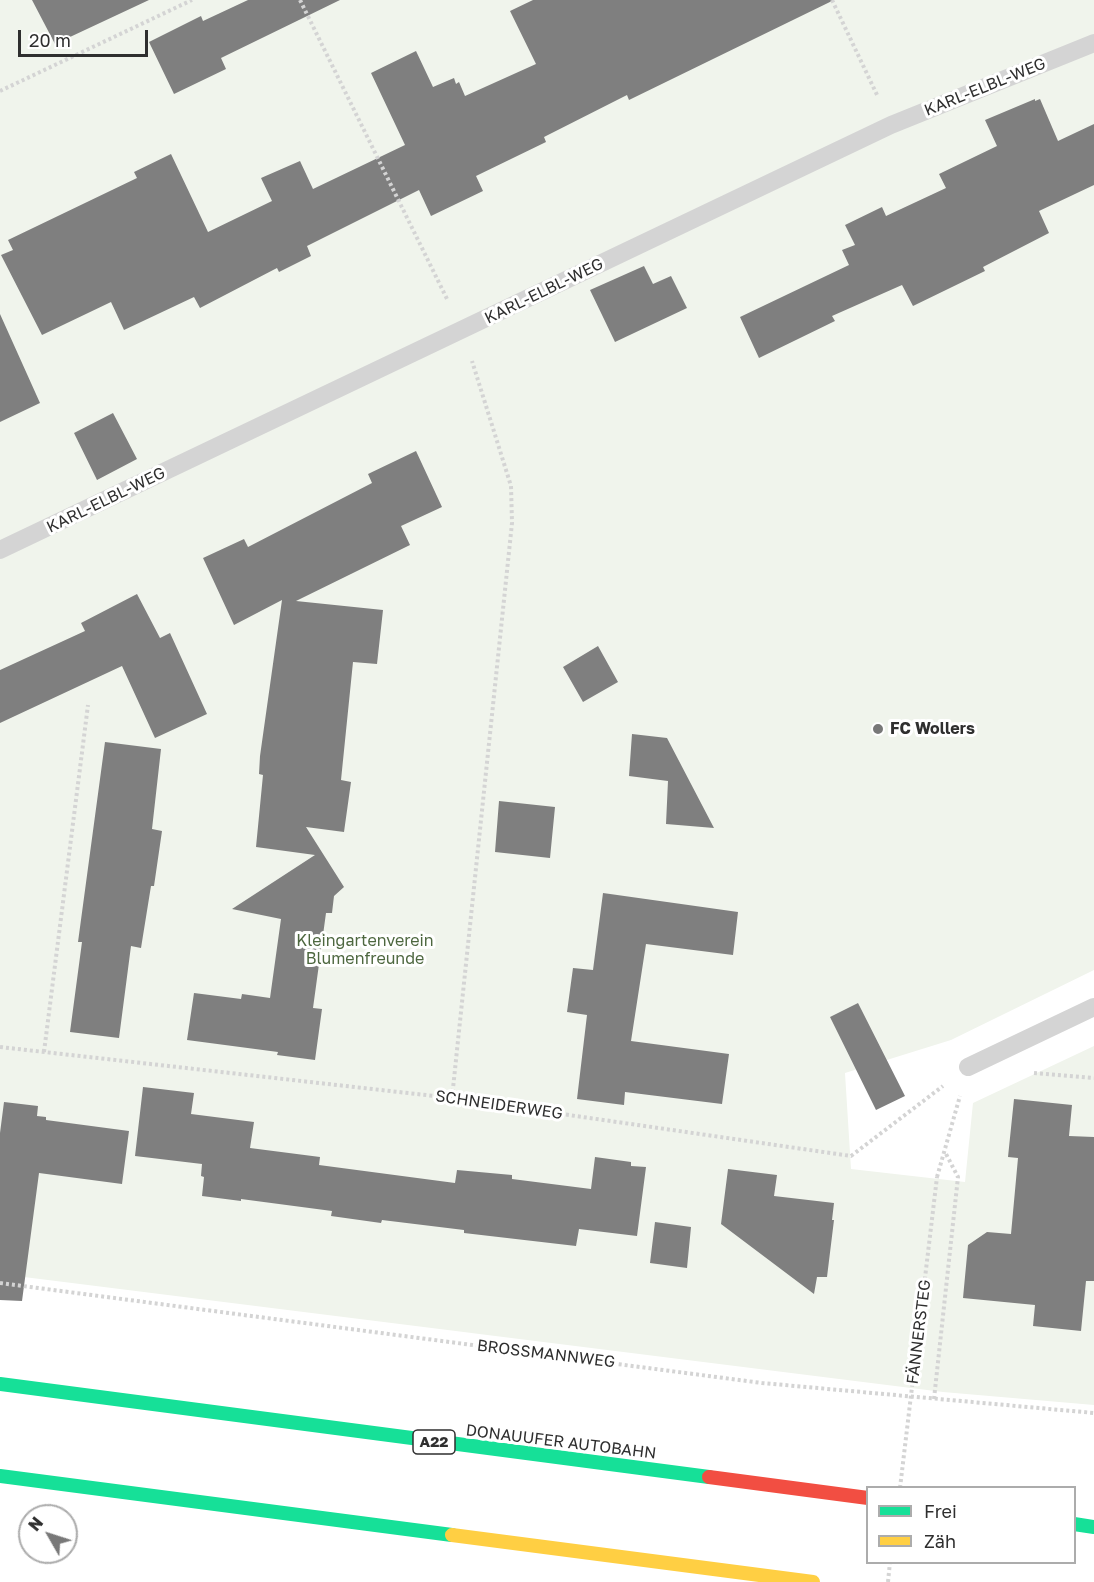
<!DOCTYPE html>
<html>
<head>
<meta charset="utf-8">
<style>
	body { margin:0 }
	#map { position:relative; width:1094px; height:1582px; overflow:hidden; background:#fff; font-family:"Golos Text",sans-serif }
	canvas { display:block }
	.legend { position:absolute; left:866px; top:1486px; width:210px; height:78px; box-sizing:border-box; background:#fff; border:2px solid #acacac; margin:0; padding:8px 10px; list-style:none; font-size:18px; color:#2f2f2f }
	.legend li { display:flex; align-items:center; gap:12px; height:30px }
	.legend b { width:30px; border:2px solid #acacac }
	.north { position:absolute; left:18px; top:1504px; width:60px; height:60px; box-sizing:border-box; background:#fff; border:2px solid #acacac; border-radius:50%; rotate:309deg; font-size:16px; font-weight:700; line-height:24px; text-align:center; color:#2f2f2f }
	.north::after { content:''; display:block; margin:auto; width:21px; height:27px; background:#787878; clip-path:polygon(50% 0,100% 100%,50% 72%,0 100%) }
	.scale { position:absolute; left:18px; top:30px; width:130px; height:27px; box-sizing:border-box; border:3px solid #2f2f2f; border-top:0; padding-left:8px; font-size:18px; line-height:21px; white-space:nowrap; color:#2f2f2f; -webkit-text-stroke:4px #fff; paint-order:stroke }
</style>
</head>
<body>
<div id="map">
<canvas width="1094" height="1582"></canvas>
<ul class="legend">
<li><b style="height:8px;background:#16e098"></b>Frei</li>
<li><b style="height:8px;background:#ffcf43"></b>Zäh</li>
</ul>
<div class="north">N</div>
<div class="scale">20 m</div>
</div>
<script>
const ctx = document.querySelector('canvas').getContext('2d');
ctx.lineJoin = 'round';
function fillPath(path, color) { ctx.fillStyle = color; ctx.fill(path, 'evenodd'); }
const poly = rows => new Path2D(rows.map(r => 'M' + r).join(''));
function strokePath(path, color, width, dash) { ctx.strokeStyle = color; ctx.lineWidth = width; ctx.lineCap = dash ? 'butt' : 'round'; ctx.setLineDash(dash || []); ctx.stroke(path); }
function label(font, color, halo, rows, align = 'center') {
  ctx.font = font + ' "Golos Text",sans-serif'; ctx.lineWidth = 6; ctx.setLineDash([]); ctx.textBaseline = 'middle'; ctx.strokeStyle = halo; ctx.fillStyle = color; for (const [text, x, y, turn = 0] of rows) {
    ctx.save(); ctx.translate(x, y); ctx.rotate((+turn || 0) * Math.PI / 180); ctx.textAlign = isNaN(turn) ? turn : align; if (halo) ctx.strokeText(text, 0, 0); ctx.fillText(text, 0, 0); ctx.restore();
  }
}
const green = poly([
	[0,0,1094,0,1094,970,951,1040,845,1073,851,1169,965,1182,973,1103,1094,1046,1094,1405,943,1392,0,1274]
]);
const building = poly([
	[32,0,149,0,55,44],
	[248,0,340,0,221,58,226,69,174,94,149,42,201,16,203,21],
	[533,0,834,0,629,100,627,95,544,137,546,142,476,176,483,191,431,216,419,190,307,246,311,256,279,272,277,268,200,308,194,297,124,330,111,302,42,335,1,255,13,250,8,240,137,178,134,172,171,154,208,232,272,201,261,178,300,161,313,189,405,145,371,73,416,51,433,87,454,78,456,84,459,82,465,96,536,64,510,11],
	[1035,99,1035,101,1040,99,1058,141,1094,124,1094,185,1039,211,1049,233,983,267,985,271,913,306,902,285,832,316,835,321,759,358,740,317,849,265,842,250,855,245,845,225,882,207,886,216,946,188,939,174,997,146,985,120],
	[644,266,653,284,671,276,687,308,615,342,590,290],
	[0,314,40,403,0,422],
	[113,413,137,459,97,480,74,433],
	[416,451,442,507,401,526,410,545,296,601,383,610,377,664,353,662,341,780,351,782,344,832,306,827,344,887,334,896,332,913,326,913,313,1008,322,1009,315,1060,277,1055,278,1052,187,1040,194,993,241,999,242,994,270,998,281,919,232,909,315,855,256,847,263,775,259,774,260,756,282,600,234,625,203,558,244,539,248,547,372,483,368,474],
	[137,594,160,638,170,633,207,714,155,738,122,666,0,723,0,670,85,631,81,623],
	[598,646,618,682,583,702,563,667],
	[632,734,667,738,714,828,666,824,668,781,629,776],
	[105,742,161,749,152,829,162,831,154,886,151,886,141,948,131,946,119,1038,70,1032,82,942,78,942],
	[499,801,555,807,550,858,495,852],
	[603,893,738,912,733,955,646,944,631,1041,729,1054,722,1104,625,1092,624,1105,577,1099,587,1015,567,1012,573,968,593,970],
	[858,1003,905,1096,876,1110,830,1017],
	[143,1087,194,1093,191,1114,254,1122,250,1148,320,1157,319,1165,455,1183,457,1170,512,1175,512,1179,591,1189,595,1157,631,1162,631,1166,646,1167,637,1236,579,1229,576,1246,464,1233,464,1230,382,1220,381,1223,331,1216,332,1211,241,1199,241,1201,202,1196,204,1177,201,1176,202,1164,135,1156],
	[1014,1099,1072,1105,1069,1136,1094,1137,1094,1281,1086,1281,1081,1331,1033,1326,1035,1305,963,1298,968,1245,987,1232,1011,1234,1018,1158,1008,1157],
	[4,1102,38,1106,37,1116,46,1117,46,1120,129,1131,122,1184,39,1173,22,1301,0,1300,0,1133],
	[728,1169,777,1175,774,1196,834,1203,832,1220,834,1220,827,1277,817,1277,814,1294,721,1224],
	[655,1222,691,1227,687,1268,650,1263]
]);
const path = poly([
	[300,0,448,301],
	[832,0,878,97],
	[0,91,192,0],
	[0,1047,452,1098,851,1156,943,1086],
	[44,1052,88,705],
	[1034,1073,1094,1078],
	[452,1098,512,523,511,486,472,361],
	[937,1177,960,1096],
	[0,1283,762,1383,1094,1413],
	[934,1399,958,1177,945,1152],
	[888,1582,890,1562]
]);
const lane = poly([
	[0,550,891,125,1094,43],
	[968,1067,1094,1007]
]);
const fast = poly([
	[0,1384,709,1477],
	[0,1476,452,1535],
	[1074,1524,1094,1527]
]);
const slow = poly([
	[452,1535,813,1582]
]);
const jam = poly([
	[709,1477,868,1498]
]);
const pathBridge = poly([
	[900,1488,937,1177]
]);
const markers = [
	[878,729,6,"#787878"]
];
const shields = [
	[434,1442,42]
];
const shieldNames = [
	["A22",434,1442]
];
const streetNames = [
	["KARL-ELBL-WEG",985,87,-22],
	["KARL-ELBL-WEG",544,291,-26],
	["KARL-ELBL-WEG",106,500,-26],
	["SCHNEIDERWEG",499,1105,8],
	["FÄNNERSTEG",919,1332,-83],
	["BROSSMANNWEG",546,1354,7],
	["DONAUUFER AUTOBAHN",561,1442,7]
];
const poiNames = [
	["FC Wollers",890,729]
];
const parkNames = [
	["Kleingartenverein",365,941],
	["Blumenfreunde",365,959]
];
fillPath(green, '#f0f4ec');
fillPath(building, '#7f7f7f');
strokePath(path, '#d4d4d4', 4, [3, 3]);
strokePath(lane, '#d4d4d4', 18);
strokePath(fast, '#16e098', 14);
strokePath(slow, '#ffcf43', 14);
strokePath(jam, '#f24e42', 14);
strokePath(pathBridge, '#d4d4d4', 4, [3, 3]);
for (const [x, y, r, color] of markers) { const dot = new Path2D(); dot.arc(x, y, r, 0, 2 * Math.PI); ctx.fillStyle = color; ctx.fill(dot); strokePath(dot, '#fff', 2); }
for (const [x, y, w] of shields) { const box = new Path2D(); box.roundRect(x - w / 2, y - 12, w, 24, 4.5); ctx.fillStyle = '#fff'; ctx.fill(box); strokePath(box, '#2f2f2f', 1.5); }
label('bold 15px', '#2f2f2f', null, shieldNames);
label('16px', '#2f2f2f', '#fff', streetNames);
label('bold 16px', '#2f2f2f', '#fff', poiNames, 'left');
label('16px', '#4d673f', '#fff', parkNames);
</script>
</body>
</html>
